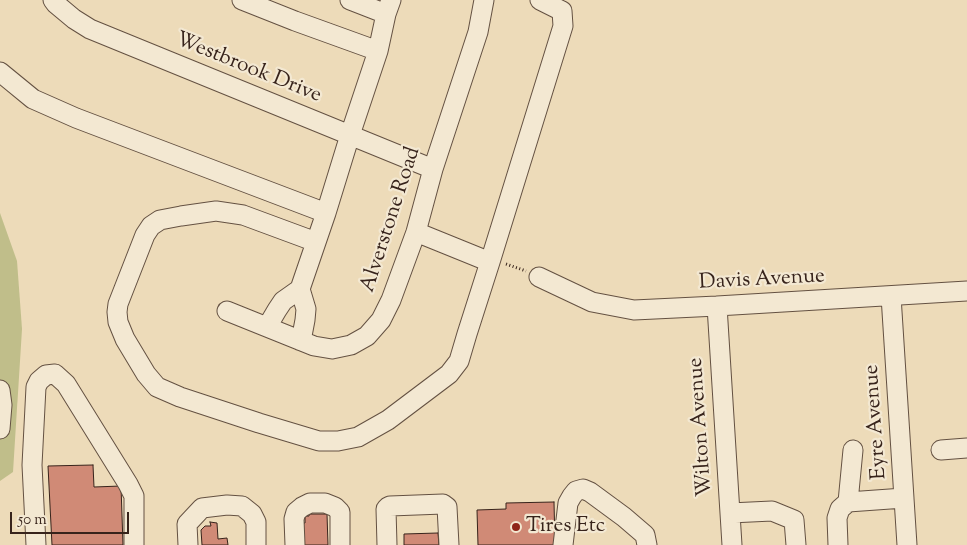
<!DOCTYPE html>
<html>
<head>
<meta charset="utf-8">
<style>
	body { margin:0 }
	#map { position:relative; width:967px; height:545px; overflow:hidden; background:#eddbb9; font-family:"Sorts Mill Goudy",serif }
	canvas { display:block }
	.scale { position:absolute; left:10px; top:512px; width:119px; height:22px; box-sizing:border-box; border:2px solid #37231b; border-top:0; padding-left:6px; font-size:15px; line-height:18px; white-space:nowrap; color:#37231b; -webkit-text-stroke:4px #f3e8d2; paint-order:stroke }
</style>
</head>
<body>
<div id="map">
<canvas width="967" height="545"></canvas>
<div class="scale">50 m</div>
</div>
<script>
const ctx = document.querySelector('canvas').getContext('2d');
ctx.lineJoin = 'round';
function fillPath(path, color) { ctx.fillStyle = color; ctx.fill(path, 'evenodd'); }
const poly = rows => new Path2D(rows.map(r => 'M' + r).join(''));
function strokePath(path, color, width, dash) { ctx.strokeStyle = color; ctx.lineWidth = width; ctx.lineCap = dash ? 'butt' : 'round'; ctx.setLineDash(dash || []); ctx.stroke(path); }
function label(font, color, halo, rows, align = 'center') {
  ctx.font = font + ' "Sorts Mill Goudy",serif'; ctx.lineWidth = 4.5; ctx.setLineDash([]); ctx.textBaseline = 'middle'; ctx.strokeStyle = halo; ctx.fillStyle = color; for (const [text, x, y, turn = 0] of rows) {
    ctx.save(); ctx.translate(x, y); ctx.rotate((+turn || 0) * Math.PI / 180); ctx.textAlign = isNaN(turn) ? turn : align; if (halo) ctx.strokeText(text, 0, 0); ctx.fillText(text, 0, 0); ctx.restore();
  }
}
const green = poly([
	[0,213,17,261,22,329,13,472,0,481]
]);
const building = poly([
	[93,465,94,487,121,486,123,545,52,545,48,466,93,465],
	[554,502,555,545,478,545,477,510,506,509,506,503,554,502],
	[309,514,327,514,328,545,303,545,302,523,305,523,305,516,309,516,309,514],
	[210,522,217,523,218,539,227,538,228,545,202,545,201,530,205,526,211,526,210,522],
	[438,533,439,545,404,545,404,534,438,533]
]);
const path = poly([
	[506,264,526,271]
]);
const minor = poly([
	[53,0,56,4,74,19,90,29,433,169],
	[242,0,295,21,378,51],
	[350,0,386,14],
	[0,72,33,99,76,118,326,213],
	[416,232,490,262],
	[316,242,243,215,216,211,181,216,160,220,151,226,145,235,118,304,117,312,118,322,125,339,146,374,157,387,180,397,259,423,319,441,338,441,358,437,388,420,449,374,459,361,467,334,490,262,563,26,562,11,540,0],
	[539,277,592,302,634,310,717,306,967,291],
	[300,289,326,213,350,135,378,51,386,14,391,0],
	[891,296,907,545],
	[717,306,732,545],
	[227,311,314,346,332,349,351,345,367,336,381,320,391,300,416,232,433,169,478,32,484,0],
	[267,327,277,310,283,301,300,289,306,309,305,320,301,341],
	[0,390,2,405,0,429],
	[941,450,967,448],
	[848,502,853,450],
	[730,513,772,511,794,520,796,545],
	[36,545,32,465,36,387,39,381,46,375,55,374,66,384,128,484,134,496,134,545],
	[188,545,187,524,202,508,227,505,242,506,252,514,256,522,256,545],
	[295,545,294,519,296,512,302,507,310,503,325,503,335,507,340,512,340,545],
	[387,545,386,509,388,507,390,506,443,504,447,507,449,545],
	[563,545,568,503,572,496,576,491,583,489,590,492,624,517,645,535,647,545],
	[838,545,837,518,840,509,848,502,904,498]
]);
const markers = [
	[516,527,5,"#8f2418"]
];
const streetNames = [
	["Westbrook Drive",248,69,22],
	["Alverstone Road",392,220,-72],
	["Davis Avenue",762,281,-3],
	["Eyre Avenue",877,422,-94],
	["Wilton Avenue",702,427,-94]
];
const poiNames = [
	["Tires Etc",526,527]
];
fillPath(green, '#c0be8a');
fillPath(building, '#d08a76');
strokePath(building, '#37231b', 1);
strokePath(minor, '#645142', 21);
strokePath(path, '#37231b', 3, [1, 2.5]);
strokePath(minor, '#f3e8d2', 19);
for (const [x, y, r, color] of markers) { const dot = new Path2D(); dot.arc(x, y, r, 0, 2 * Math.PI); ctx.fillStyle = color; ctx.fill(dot); strokePath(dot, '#f3e8d2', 2); }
label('21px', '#37231b', '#f3e8d2', streetNames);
label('21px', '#37231b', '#f3e8d2', poiNames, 'left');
</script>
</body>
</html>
